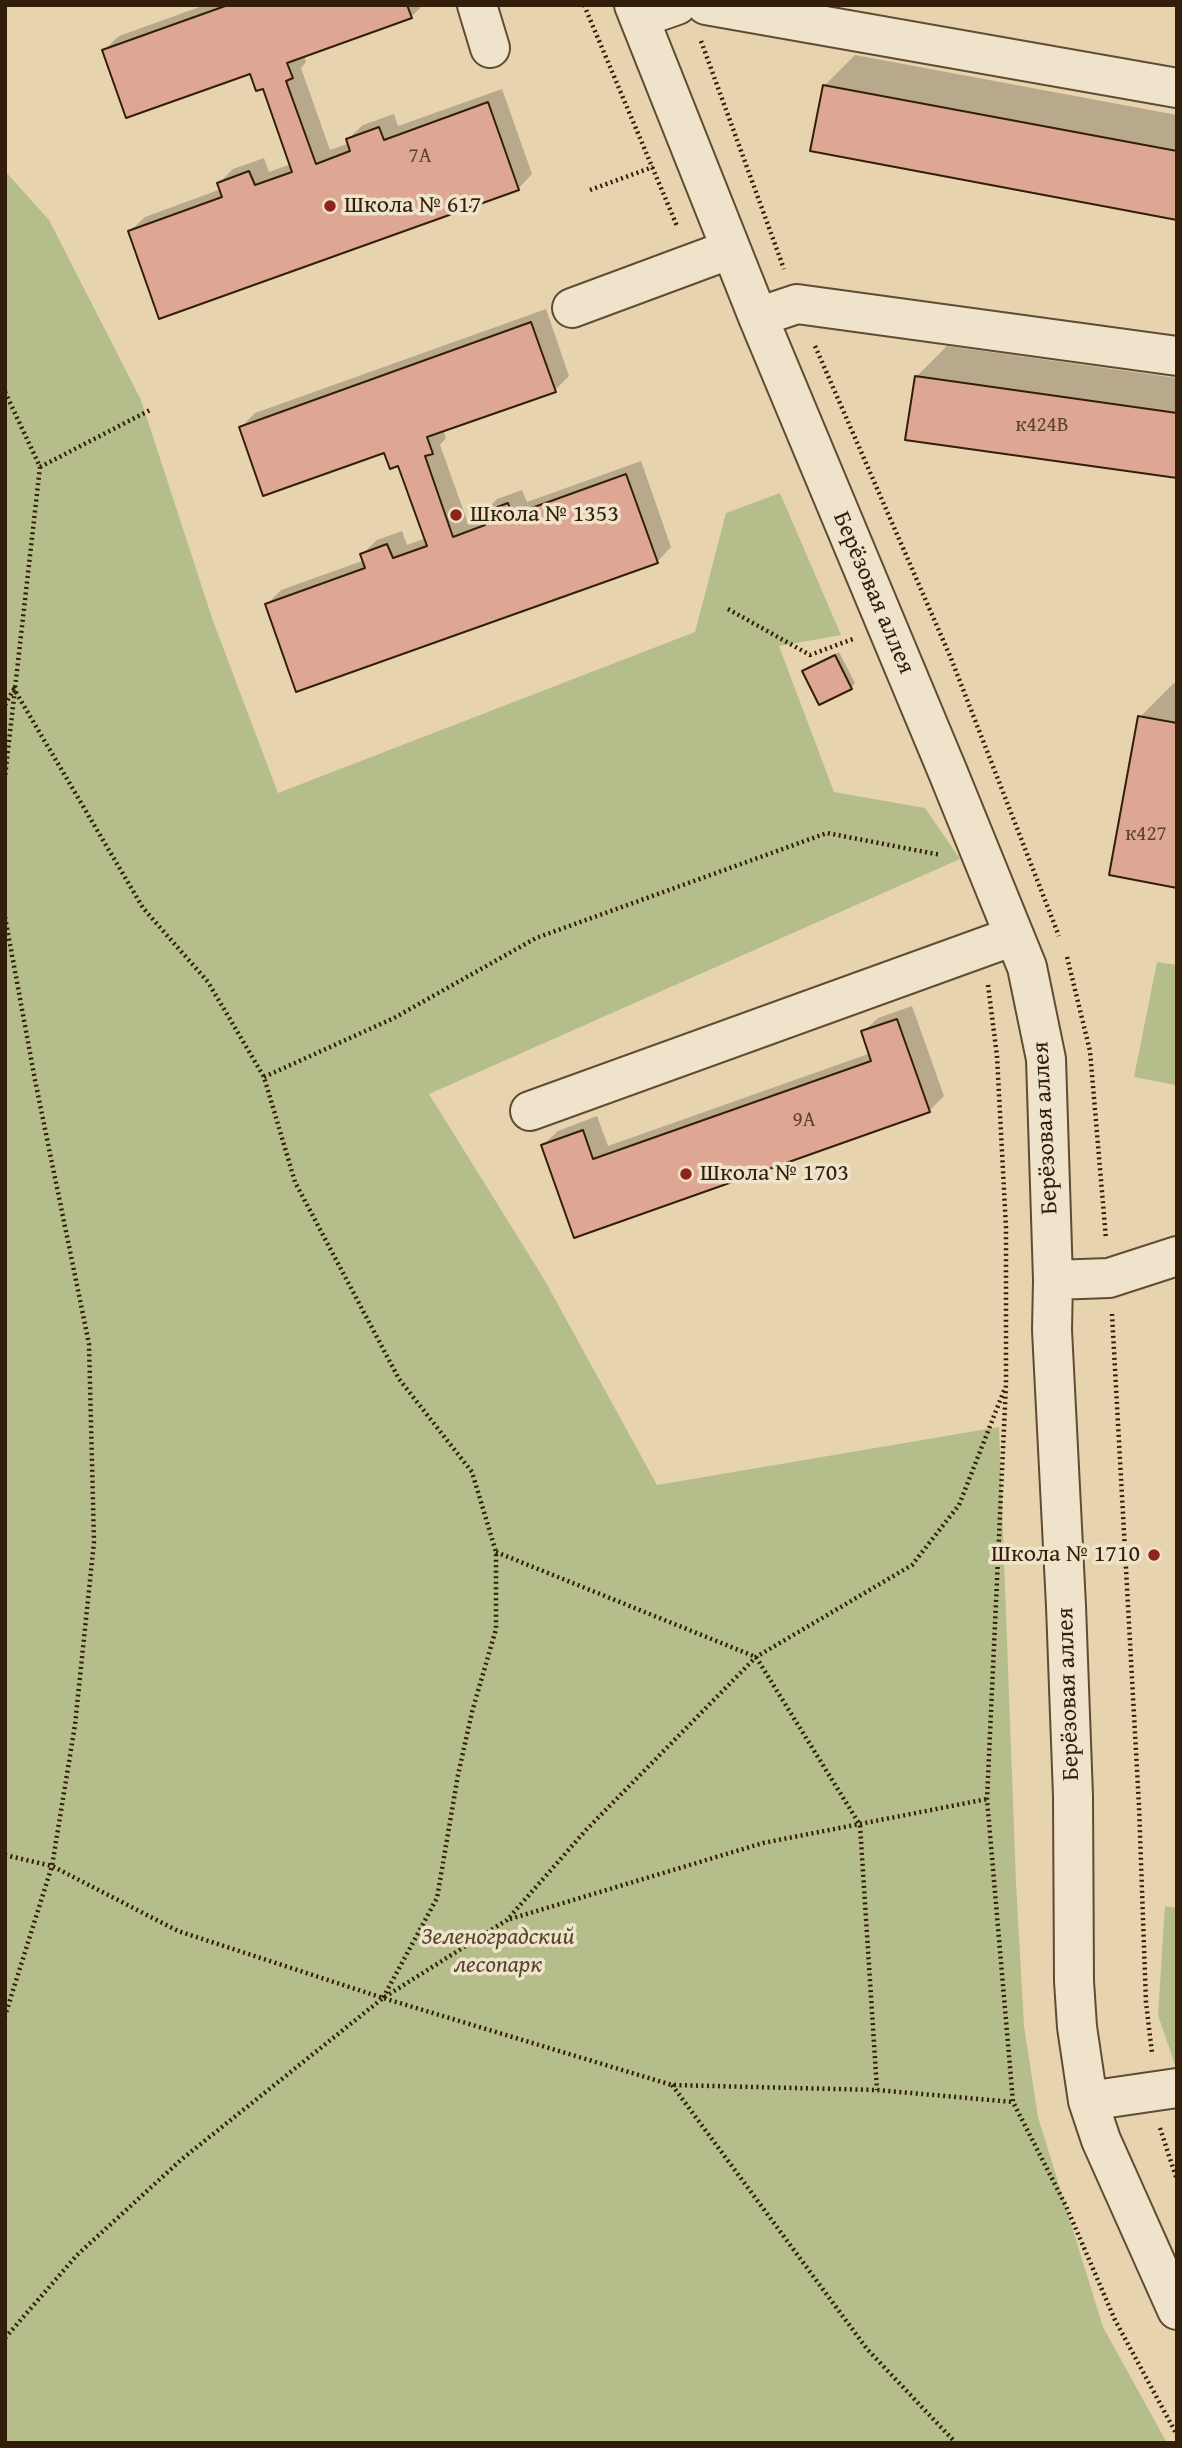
<!DOCTYPE html>
<html>
<head>
<meta charset="utf-8">
<style>
	body { margin:0 }
	#map { position:relative; width:1182px; height:2448px; overflow:hidden; background:#e7d4af; font-family:"Gentium Book Plus",serif }
	canvas { display:block }
	.frame { position:absolute; inset:0; border:7px solid #331f09; pointer-events:none }
</style>
</head>
<body>
<div id="map">
<canvas width="1182" height="2448"></canvas>
<div class="frame"></div>
</div>
<script>
const ctx = document.querySelector('canvas').getContext('2d');
ctx.lineJoin = 'round';
function fillPath(path, color) { ctx.fillStyle = color; ctx.fill(path, 'evenodd'); }
const poly = rows => new Path2D(rows.map(r => 'M' + r).join(''));
function strokePath(path, color, width, dash) { ctx.strokeStyle = color; ctx.lineWidth = width; ctx.lineCap = dash ? 'butt' : 'round'; ctx.setLineDash(dash || []); ctx.stroke(path); }
function label(font, color, halo, rows, align = 'center') {
  ctx.font = font + ' "Gentium Book Plus",serif'; ctx.lineWidth = 7; ctx.setLineDash([]); ctx.textBaseline = 'middle'; ctx.strokeStyle = halo; ctx.fillStyle = color; for (const [text, x, y, turn = 0] of rows) {
    ctx.save(); ctx.translate(x, y); ctx.rotate((+turn || 0) * Math.PI / 180); ctx.textAlign = isNaN(turn) ? turn : align; if (halo) ctx.strokeText(text, 0, 0); ctx.fillText(text, 0, 0); ctx.restore();
  }
}
const green = poly([
	[5,171,49,220,141,400,213,621,278,793,695,632,726,513,780,493,841,635,779,646,834,792,925,808,960,859,429,1094,544,1279,657,1485,999,1427,1016,1883,1024,2026,1038,2117,1103,2327,1167,2443,5,2443],
	[1157,962,1177,965,1177,1076,1175,1085,1134,1077],
	[1165,1906,1177,1908,1177,2071,1158,2015]
]);
const shadow = poly([
	[205,5,423,5,411,17,304,55,306,62,301,68,330,150,350,143,348,139,363,125,394,114,398,126,502,89,532,174,518,189,130,231,145,217,221,189,219,183,233,169,264,158,269,172,291,164,264,87,251,72,104,50,119,36],
	[855,55,1177,115,1177,218,824,86],
	[546,309,569,376,555,390,443,430,446,438,440,445,468,523,485,517,483,513,497,499,522,490,527,502,641,461,671,547,657,562,267,604,281,590,365,560,362,554,377,540,402,531,407,545,426,538,399,464,385,450,241,427,255,413],
	[947,346,1177,378,1177,477,916,377],
	[839,652,855,683,851,688,804,671],
	[1174,683,1177,683,1177,886,1140,717],
	[912,1006,944,1096,929,1111,576,1236,543,1145,558,1131,597,1116,608,1146,871,1053,863,1032,878,1018]
]);
const building = poly([
	[228,5,407,5,412,18,287,63,293,78,286,81,316,164,350,151,346,139,379,127,384,140,488,102,519,190,159,319,128,231,222,197,217,183,249,171,255,185,292,172,263,89,256,91,250,74,126,118,102,50,228,5],
	[823,85,1177,151,1177,220,810,151,823,85],
	[531,322,556,392,427,437,433,454,425,456,453,537,485,525,481,513,508,503,512,515,626,474,658,563,296,692,265,604,365,568,360,554,387,544,393,558,427,546,398,466,390,469,384,453,263,496,239,427,531,322],
	[915,376,1177,413,1177,478,905,440,915,376],
	[835,655,852,689,819,705,802,671,835,655],
	[1138,716,1177,723,1177,888,1109,875,1138,716],
	[897,1019,930,1112,574,1238,541,1145,583,1130,593,1159,871,1061,861,1031,897,1019]
]);
const path = poly([
	[584,5,677,226],
	[701,41,784,269],
	[590,190,653,167],
	[815,346,950,656,1059,936],
	[5,392,40,467,5,777],
	[40,467,152,409],
	[728,609,810,655,853,639],
	[5,705,14,689,143,908,208,982,264,1077,295,1182,399,1379,472,1472,496,1552,496,1629,472,1712,458,1775,437,1898,383,1998],
	[5,917,35,1080,89,1344,94,1542,75,1725,52,1866,5,2016],
	[1067,957,1090,1051,1106,1239],
	[988,985,997,1056,1006,1228,1006,1384,987,1799,1013,2102,1066,2206,1115,2320,1177,2435],
	[264,1077,394,1018,536,938,827,833,941,855],
	[1112,1314,1139,1806,1146,2003,1152,2053],
	[496,1552,756,1657,860,1825,877,2090],
	[5,1855,52,1866,178,1931,383,1998,672,2085,877,2090,1013,2102],
	[510,1919,763,1843,987,1799],
	[672,2085,867,2349,956,2443],
	[1160,2128,1177,2180],
	[5,2338,77,2255,182,2159,383,1998,507,1920,586,1830,756,1657,912,1565,959,1505,1005,1388]
]);
const minor = poly([
	[477,5,490,48],
	[634,5,758,317,947,770,1027,967,1046,1059,1053,1280,1052,1330,1066,1606,1073,1796,1074,1981,1077,2027,1088,2101,1101,2140,1177,2310],
	[706,5,1177,88],
	[640,18,677,5],
	[572,308,731,249],
	[758,317,797,304,1177,356],
	[530,1111,1014,936],
	[1053,1280,1109,1278,1177,1256],
	[1088,2101,1177,2088]
]);
const markers = [
	[330,206,7,"#8f2418"],
	[456,515,7,"#8f2418"],
	[686,1174,7,"#8f2418"],
	[1154,1555,7,"#8f2418"]
];
const numberNames = [
	["7А",420,157],
	["к424В",1042,426],
	["к427",1146,835],
	["9А",804,1121]
];
const poiNames = [
	["Школа № 617",344,206],
	["Школа № 1353",470,515],
	["Школа № 1703",700,1174],
	["Школа № 1710",1140,1555,"right"]
];
const streetNames = [
	["Берёзовая аллея",873,593,67],
	["Берёзовая аллея",1046,1128,-93],
	["Берёзовая аллея",1069,1694,-92]
];
const parkNames = [
	["Зеленоградский",498,1938],
	["лесопарк",498,1966]
];
fillPath(green, '#b5bd8b');
fillPath(shadow, '#0003');
fillPath(building, '#dea793');
strokePath(building, '#331f09', 2);
strokePath(minor, '#604c32', 42);
strokePath(path, '#331f09', 4.5, [2, 3.5]);
strokePath(minor, '#efe3cb', 38);
for (const [x, y, r, color] of markers) { const dot = new Path2D(); dot.arc(x, y, r, 0, 2 * Math.PI); ctx.fillStyle = color; ctx.fill(dot); strokePath(dot, '#efe3cb', 2.5); }
label('21px', '#5e412c', null, numberNames);
label('24px', '#331f09', '#efe3cb', poiNames, 'left');
label('24px', '#331f09', '#efe3cb', streetNames);
label('italic 24px', '#54462a', '#efe3cb', parkNames);
</script>
</body>
</html>
